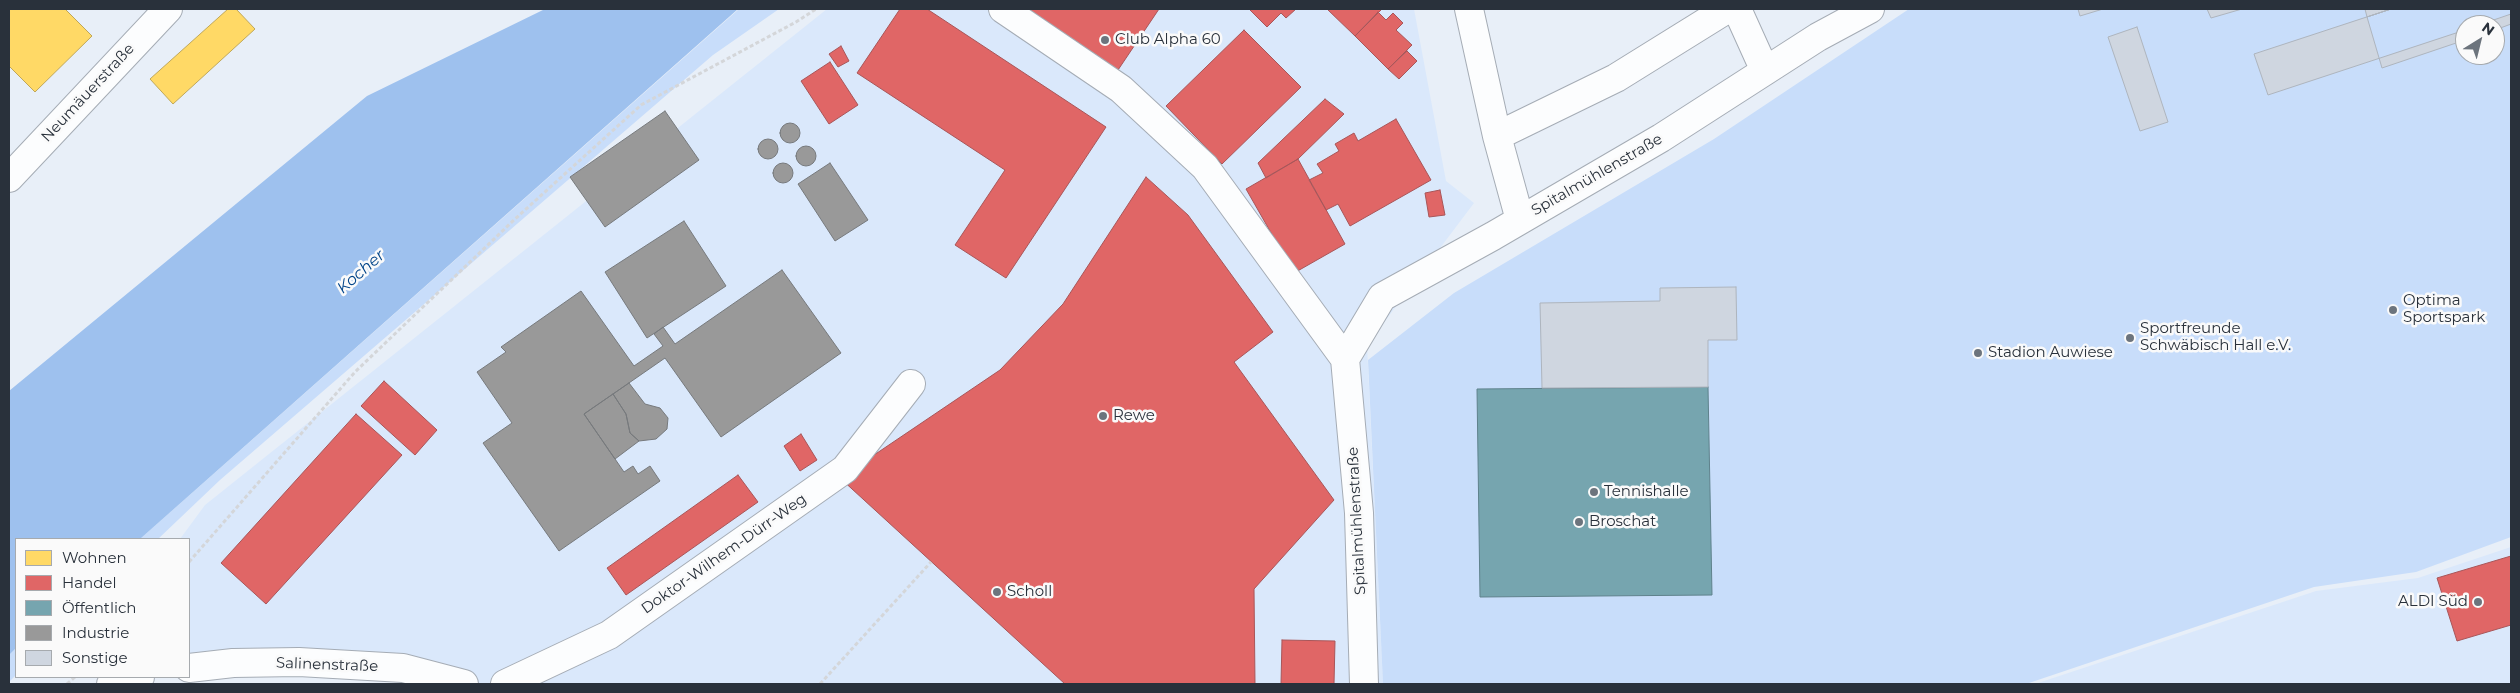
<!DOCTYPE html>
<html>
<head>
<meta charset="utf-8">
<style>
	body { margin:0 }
	#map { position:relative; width:2520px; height:693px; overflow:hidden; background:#e8eff8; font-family:Montserrat,sans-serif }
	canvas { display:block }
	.frame { position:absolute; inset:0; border:10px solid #29313b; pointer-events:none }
	.legend { position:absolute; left:15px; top:538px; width:175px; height:140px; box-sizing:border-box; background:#fafafa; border:1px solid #a6aaae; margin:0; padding:6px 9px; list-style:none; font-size:15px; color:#29313b }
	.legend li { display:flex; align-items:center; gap:10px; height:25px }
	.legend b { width:25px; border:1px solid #a6aaae }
	.north { position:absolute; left:2455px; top:15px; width:50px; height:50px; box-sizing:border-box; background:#fafafa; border:1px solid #a6aaae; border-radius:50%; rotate:36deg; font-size:14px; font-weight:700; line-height:20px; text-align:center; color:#29313b }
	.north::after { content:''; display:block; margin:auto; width:18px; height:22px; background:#6c747d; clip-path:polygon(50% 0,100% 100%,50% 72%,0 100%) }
</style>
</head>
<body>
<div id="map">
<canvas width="2520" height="693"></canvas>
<div class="frame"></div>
<ul class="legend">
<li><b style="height:14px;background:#ffd966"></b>Wohnen</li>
<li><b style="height:14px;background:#e06666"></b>Handel</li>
<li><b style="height:14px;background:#76a5af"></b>Öffentlich</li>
<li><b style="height:14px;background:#999"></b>Industrie</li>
<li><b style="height:14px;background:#cfd6e0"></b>Sonstige</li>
</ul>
<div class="north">N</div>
</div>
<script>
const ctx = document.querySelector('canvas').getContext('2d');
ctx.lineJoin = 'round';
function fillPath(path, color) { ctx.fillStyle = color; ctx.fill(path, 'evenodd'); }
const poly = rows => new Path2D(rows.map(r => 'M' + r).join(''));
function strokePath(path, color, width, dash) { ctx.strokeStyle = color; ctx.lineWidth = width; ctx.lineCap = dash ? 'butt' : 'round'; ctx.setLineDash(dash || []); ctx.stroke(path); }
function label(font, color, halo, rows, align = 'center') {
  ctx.font = font + ' Montserrat,sans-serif'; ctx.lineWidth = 5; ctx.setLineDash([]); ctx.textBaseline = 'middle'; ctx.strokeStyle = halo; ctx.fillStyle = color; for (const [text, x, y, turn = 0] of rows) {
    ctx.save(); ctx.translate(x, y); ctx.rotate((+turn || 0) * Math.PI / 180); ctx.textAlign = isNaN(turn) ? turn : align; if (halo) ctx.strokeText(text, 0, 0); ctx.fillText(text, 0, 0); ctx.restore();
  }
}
const built = poly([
	[827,9,1414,9,1446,181,1474,203,1367,345,1383,684,413,684,356,667,189,658,189,539,180,539,205,505],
	[2511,547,2511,684,2035,684,2316,591,2418,578]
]);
const green = poly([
	[739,9,779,9,713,55,220,480,158,539,140,539],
	[1909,9,2511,9,2511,537,2416,572,2314,587,2026,684,1383,684,1368,360,1454,293,1714,139],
	[2465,25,2495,25,2495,55,2465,55],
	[16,648,16,675,9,682,9,655]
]);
const water = poly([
	[545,9,738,9,140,539,16,539,16,648,9,655,9,391,367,96]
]);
const homes = poly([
	[11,9,65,9,92,36,35,92,9,66,9,11,11,9],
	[228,9,236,9,255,29,173,104,150,79,228,9]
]);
const shops = poly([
	[900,9,927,9,1106,127,1006,278,955,245,1005,170,857,73,900,9],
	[1024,9,1159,9,1118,70,1024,9],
	[1249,9,1296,9,1286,18,1281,13,1267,27,1249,9],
	[1327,9,1382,9,1355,36,1327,9],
	[1378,12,1386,20,1393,13,1403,23,1396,30,1412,45,1388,69,1355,36,1378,12],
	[1244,30,1301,87,1222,164,1166,106,1244,30],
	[841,46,849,61,838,67,829,54,841,46],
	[1407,51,1417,61,1399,79,1388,69,1407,51],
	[830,62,858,105,829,124,801,81,830,62],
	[1325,99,1344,114,1298,159,1266,178,1258,163,1325,99],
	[1396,119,1431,180,1350,226,1338,204,1326,210,1309,180,1323,173,1317,164,1339,151,1335,144,1354,133,1358,141,1396,119],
	[1298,159,1345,244,1294,273,1246,189,1298,159],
	[1146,177,1188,215,1273,332,1234,362,1334,500,1254,589,1255,684,1065,684,840,478,1000,370,1063,304,1146,177],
	[1440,190,1445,215,1429,217,1425,193,1440,190],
	[384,381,437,430,415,455,361,406,384,381],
	[356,414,402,455,266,604,221,563,356,414],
	[801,434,817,460,800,471,784,446,801,434],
	[738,475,758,502,626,595,607,568,738,475],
	[2511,556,2511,625,2457,641,2437,578,2511,556],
	[1282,640,1335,641,1334,684,1281,684,1282,640]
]);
const public = poly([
	[1708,387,1712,595,1480,597,1477,389,1708,387]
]);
const industry = poly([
	[665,111,699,160,605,227,570,177,665,111],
	'780 133a10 10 0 1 1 20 0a10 10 0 1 1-20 0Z',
	'758 149a10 10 0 1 1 20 0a10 10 0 1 1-20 0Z',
	'796 156a10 10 0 1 1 20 0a10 10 0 1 1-20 0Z',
	'773 173a10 10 0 1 1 20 0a10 10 0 1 1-20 0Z',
	[830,163,868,220,835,241,798,184,830,163],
	[684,221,726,286,647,338,605,272,684,221],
	[782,270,841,353,721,437,665,358,613,394,584,414,624,472,633,466,638,474,650,466,660,481,559,551,483,443,512,423,477,372,506,352,501,347,581,291,634,366,663,346,654,334,663,327,675,344,782,270],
	[629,383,645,404,660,408,668,418,667,429,656,439,639,441,630,433,626,414,613,394,629,383],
	[613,394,626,414,630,433,639,441,615,459,584,414,613,394]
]);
const building = poly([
	[2078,9,2103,9,2080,16,2078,9],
	[2207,9,2242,9,2211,18,2207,9],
	[2365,9,2391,9,2367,17,2365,9],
	[2391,9,2511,9,2511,14,2479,25,2465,25,2465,30,2268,95,2254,54,2391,9],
	[2391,9,2511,9,2511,24,2495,30,2495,25,2465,25,2465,40,2382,68,2367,17,2391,9],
	[2137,27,2168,122,2140,131,2108,37,2137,27],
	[1736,287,1737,340,1708,340,1708,387,1542,388,1540,303,1660,301,1660,288,1736,287]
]);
const path = poly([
	[189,562,355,372,515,219,641,105,796,22,816,9],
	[67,684,75,677],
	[820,684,931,562]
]);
const minor = poly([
	[1003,9,1121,89,1205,167,1345,359],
	[1469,9,1497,136,1520,220],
	[1737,9,1765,71],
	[1497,136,1616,78,1727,9],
	[9,178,168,9],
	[189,668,233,663,299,662,403,668,464,684],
	[111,684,140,677],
	[505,684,609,635,845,469,911,384],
	[1364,684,1359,513,1345,359,1382,297,1493,236,1661,138,1818,37,1870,9]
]);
const markers = [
	[1105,40,5,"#6c747d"],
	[2393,310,5,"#6c747d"],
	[2130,338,5,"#6c747d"],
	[1978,353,5,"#6c747d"],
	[1103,416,5,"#6c747d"],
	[1594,492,5,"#6c747d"],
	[1579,522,5,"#6c747d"],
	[997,592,5,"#6c747d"],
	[2478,602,5,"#6c747d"]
];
const poiNames = [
	["Club Alpha 60",1115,40],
	["Optima",2403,301],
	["Sportspark",2403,318],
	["Sportfreunde",2140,329],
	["Schwäbisch Hall e.V.",2140,346],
	["Stadion Auwiese",1988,353],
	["Rewe",1113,416],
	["Tennishalle",1604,492],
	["Broschat",1589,522],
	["Scholl",1007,592],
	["ALDI Süd",2468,602,"right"]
];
const streetNames = [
	["Neumäuerstraße",88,93,-47],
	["Spitalmühlenstraße",1597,175,-30],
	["Spitalmühlenstraße",1357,521,-93],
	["Doktor-Wilhem-Dürr-Weg",724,554,-35],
	["Salinenstraße",327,665,2]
];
const waterNames = [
	["Kocher",361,272,-41]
];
fillPath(built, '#dae8fb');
fillPath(green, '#c8ddfa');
fillPath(water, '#9ec1ee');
fillPath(homes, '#ffd966');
strokePath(homes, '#bfa759', 1);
fillPath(shops, '#e06666');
strokePath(shops, '#a95659', 1);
fillPath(public, '#76a5af');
strokePath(public, '#5f828c', 1);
fillPath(industry, '#999');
strokePath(industry, '#777a7d', 1);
fillPath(building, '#cfd6e0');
strokePath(building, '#aeb5be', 1);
strokePath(minor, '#a5acb5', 30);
strokePath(path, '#d4d6d9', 3, [4, 2.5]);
strokePath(minor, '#fcfdfe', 28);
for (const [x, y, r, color] of markers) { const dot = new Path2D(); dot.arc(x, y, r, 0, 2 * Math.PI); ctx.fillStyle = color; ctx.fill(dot); strokePath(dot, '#fafafa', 2); }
label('15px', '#29313b', '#fafafa', poiNames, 'left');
label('15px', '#29313b', '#fafafa', streetNames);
label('italic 16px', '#004489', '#fafafa', waterNames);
</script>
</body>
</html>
